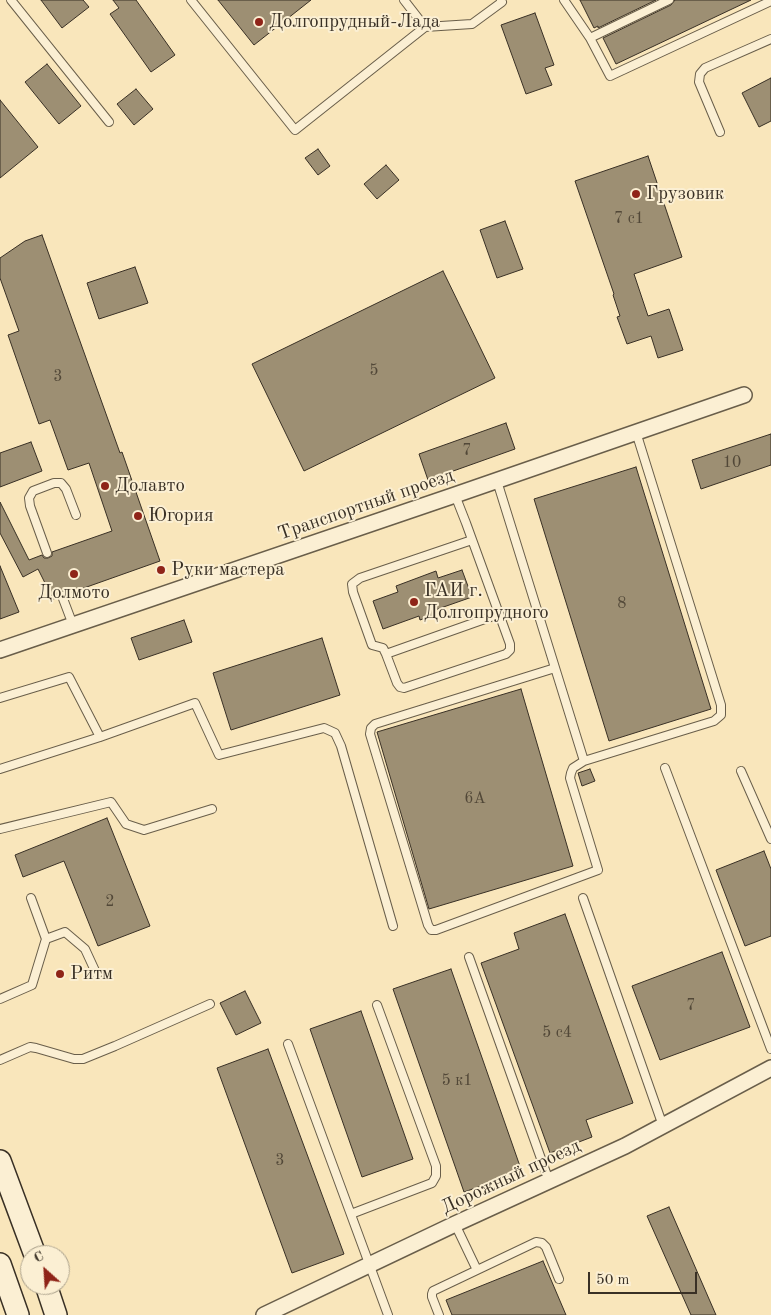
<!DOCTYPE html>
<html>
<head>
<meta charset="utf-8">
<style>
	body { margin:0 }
	#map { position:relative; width:771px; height:1315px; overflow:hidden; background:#f9e6bb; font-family:"Old Standard TT",serif }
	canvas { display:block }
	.north { position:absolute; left:20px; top:1245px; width:50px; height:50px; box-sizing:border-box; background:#fbefd3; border:1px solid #ada38d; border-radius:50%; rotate:334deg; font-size:14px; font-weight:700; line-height:20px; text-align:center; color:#393025 }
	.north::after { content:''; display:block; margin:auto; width:18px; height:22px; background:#8f2418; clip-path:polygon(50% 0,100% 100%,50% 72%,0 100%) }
	.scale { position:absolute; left:588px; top:1272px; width:109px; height:22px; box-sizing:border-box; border:2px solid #393025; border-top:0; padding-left:6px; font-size:15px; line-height:18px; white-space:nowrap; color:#393025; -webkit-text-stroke:4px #fbefd3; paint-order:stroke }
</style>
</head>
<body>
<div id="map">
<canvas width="771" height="1315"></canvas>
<div class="north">С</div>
<div class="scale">50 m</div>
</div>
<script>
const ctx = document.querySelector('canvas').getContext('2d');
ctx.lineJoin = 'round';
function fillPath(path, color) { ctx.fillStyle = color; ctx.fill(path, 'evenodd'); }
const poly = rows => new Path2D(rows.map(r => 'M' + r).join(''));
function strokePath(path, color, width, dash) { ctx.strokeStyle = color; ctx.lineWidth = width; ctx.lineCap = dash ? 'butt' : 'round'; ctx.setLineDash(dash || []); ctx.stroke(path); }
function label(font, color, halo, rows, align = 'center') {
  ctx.font = font + ' "Old Standard TT",serif'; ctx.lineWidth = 4; ctx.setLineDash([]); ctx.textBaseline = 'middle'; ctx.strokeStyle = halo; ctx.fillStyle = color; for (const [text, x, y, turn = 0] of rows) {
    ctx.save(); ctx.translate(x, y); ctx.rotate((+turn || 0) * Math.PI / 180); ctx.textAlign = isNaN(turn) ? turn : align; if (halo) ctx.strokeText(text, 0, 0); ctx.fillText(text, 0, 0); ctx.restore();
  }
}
const building = poly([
	[41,0,83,0,89,7,62,28,41,0],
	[113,0,136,0,175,55,151,72,110,14,119,8,113,0],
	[218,0,311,0,254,45,218,0],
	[580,0,656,0,598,28,598,26,594,28,580,0],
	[675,0,751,0,616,64,603,38,671,5,675,0],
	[535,13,554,65,545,68,552,85,526,94,501,25,535,13],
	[47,64,81,106,59,124,25,82,47,64],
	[771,78,771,121,759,127,742,93,771,78],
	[136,89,153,109,134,125,117,104,136,89],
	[0,100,38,147,0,178,0,100],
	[318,149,330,166,318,175,305,158,318,149],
	[648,156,682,257,634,274,648,316,669,309,683,350,658,358,651,336,627,344,617,317,620,316,613,295,614,294,575,181,648,156],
	[386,165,399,180,377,199,364,184,386,165],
	[505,221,523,269,497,278,480,230,505,221],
	[42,235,120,453,122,452,160,561,67,594,65,591,60,591,57,593,57,598,53,599,38,569,23,577,0,533,0,502,29,560,42,555,44,558,48,558,52,556,52,552,112,531,89,463,68,470,50,420,39,424,8,335,19,331,0,278,0,258,25,241,42,235],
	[135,267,148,303,99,319,87,283,135,267],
	[443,271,495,378,304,471,252,364,443,271],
	[506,423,515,449,428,480,419,454,506,423],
	[771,434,771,465,701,489,692,460,771,434],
	[31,442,42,471,0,487,0,453,31,442],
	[636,467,711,709,609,741,534,499,636,467],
	[0,566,19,612,0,619,0,566],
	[462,570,472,597,435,610,436,614,420,620,419,616,383,629,373,601,398,592,396,586,436,571,438,578,462,570],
	[184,620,192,642,139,660,131,638,184,620],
	[322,638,340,695,231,730,213,673,322,638],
	[521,689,573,866,429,909,377,732,521,689],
	[590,769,595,781,582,786,578,773,590,769],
	[107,818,150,926,98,946,64,861,23,877,15,855,107,818],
	[764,851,771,869,771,936,745,946,716,870,764,851],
	[565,914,633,1103,586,1120,592,1137,550,1153,481,963,519,949,514,933,565,914],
	[722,952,750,1027,660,1060,632,986,722,952],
	[451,969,522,1172,464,1192,393,989,451,969],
	[245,991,261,1023,236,1035,220,1003,245,991],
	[361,1011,413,1159,362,1177,310,1029,361,1011],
	[268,1049,344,1254,292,1273,217,1068,268,1049],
	[669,1207,716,1315,691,1315,647,1216,669,1207],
	[543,1261,566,1315,452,1315,446,1300,543,1261]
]);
const lane = poly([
	[11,0,109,122],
	[191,0,295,130,425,27,404,0],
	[564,0,590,38,610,76,771,1],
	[425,27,472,24,502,2,501,0],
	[590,38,669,0],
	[720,132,699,82,700,74,705,68,771,39],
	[497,481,584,761],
	[455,495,466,523,510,644,510,650,506,654,404,688,400,687,397,683,386,654,383,648,372,645,353,592,352,584,360,578,472,540],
	[47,553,30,506,29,498,33,491,54,483,61,483,66,489,76,515],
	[62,596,73,625],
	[386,654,499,614],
	[555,668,375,724,371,728,370,734,428,925,431,930,436,930,598,870,570,778,571,773,573,768,584,761,714,721,721,715,721,705,636,432],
	[0,698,69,677,100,737],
	[665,768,771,1049],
	[0,769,100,737,195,703,219,755,324,728,335,733,341,746,393,926],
	[741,771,771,839],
	[0,829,111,802,126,824,144,830,212,809],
	[583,898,663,1126],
	[46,939,65,932,85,949,97,975],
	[469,957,549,1181],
	[0,999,32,985,46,939,31,898],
	[288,1044,388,1315],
	[0,1060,30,1047,36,1048,74,1059,83,1059,115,1046,210,1004],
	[351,1214,432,1183,436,1176,436,1166,377,1005],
	[455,1224,477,1270],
	[439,1315,432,1297,432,1294,433,1291,536,1242,542,1243,546,1247,559,1279]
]);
const street = poly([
	[0,650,455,495,744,395],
	[264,1315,455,1224,625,1146,771,1068]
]);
const secondary = poly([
	[0,1161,35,1255],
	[0,1264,18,1315],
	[46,1285,56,1315]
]);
const markers = [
	[259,22,5,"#8f2418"],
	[636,194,5,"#8f2418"],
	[105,486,5,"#8f2418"],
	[138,516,5,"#8f2418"],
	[161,570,5,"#8f2418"],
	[74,574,5,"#8f2418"],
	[414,602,5,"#8f2418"],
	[60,974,5,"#8f2418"]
];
const numberNames = [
	["7 с1",629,219],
	["5",374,371],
	["3",58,377],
	["7",467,451],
	["10",732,463],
	["8",622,604],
	["6А",475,799],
	["2",110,902],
	["7",691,1006],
	["5 с4",557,1033],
	["5 к1",457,1081],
	["3",280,1161]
];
const poiNames = [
	["Долгопрудный-Лада",269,22],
	["Грузовик",646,194],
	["Долавто",115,486],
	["Югория",148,516],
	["Руки мастера",171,570],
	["ГАИ г.",424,591],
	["Долгопрудного",424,613],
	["Долмото",74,593,"center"],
	["Ритм",70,974]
];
const streetNames = [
	["Транспортный проезд",366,505,-19],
	["Дорожный проезд",511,1177,-25]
];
fillPath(building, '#9d8f73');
strokePath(building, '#393025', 1);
strokePath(lane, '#695e4a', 10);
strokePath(street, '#695e4a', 18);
strokePath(secondary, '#393025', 24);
strokePath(lane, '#fbefd3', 8);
strokePath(street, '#fbefd3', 15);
strokePath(secondary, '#fbefd3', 21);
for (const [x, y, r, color] of markers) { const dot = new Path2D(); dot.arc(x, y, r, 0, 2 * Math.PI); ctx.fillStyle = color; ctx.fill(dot); strokePath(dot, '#fbefd3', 2); }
label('16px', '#524838', null, numberNames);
label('19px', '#393025', '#fbefd3', poiNames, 'left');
label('19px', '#393025', '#fbefd3', streetNames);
</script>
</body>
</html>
